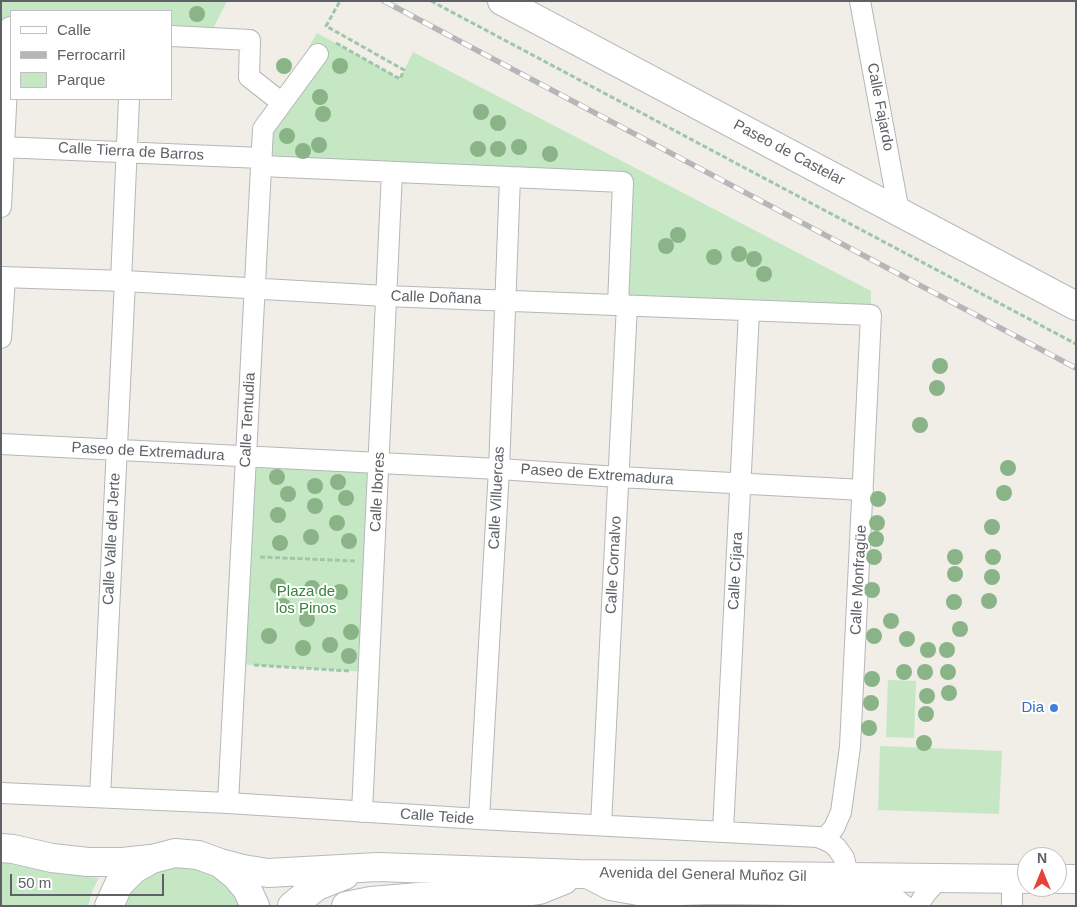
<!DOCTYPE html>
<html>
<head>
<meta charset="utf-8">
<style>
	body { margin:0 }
	#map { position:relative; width:1077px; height:907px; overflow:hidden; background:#f0eee7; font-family:Helvetica,sans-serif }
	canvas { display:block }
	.frame { position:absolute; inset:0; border:2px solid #5e6267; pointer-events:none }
	.legend { position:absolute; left:10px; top:10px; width:162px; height:90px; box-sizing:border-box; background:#fff; border:1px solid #bfc0c2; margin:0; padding:6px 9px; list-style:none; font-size:15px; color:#5e6267 }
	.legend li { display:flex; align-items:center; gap:10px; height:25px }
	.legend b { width:25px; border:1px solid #bfc0c2 }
	.north { position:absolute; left:1017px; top:847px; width:50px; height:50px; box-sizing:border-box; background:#fff; border:1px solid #bfc0c2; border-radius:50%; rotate:0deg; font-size:14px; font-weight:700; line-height:20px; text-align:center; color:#5e6267 }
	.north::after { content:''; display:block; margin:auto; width:18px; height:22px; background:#e54337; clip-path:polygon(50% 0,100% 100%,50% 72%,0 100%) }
	.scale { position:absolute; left:10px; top:874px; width:154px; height:22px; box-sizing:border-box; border:2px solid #5e6267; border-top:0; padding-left:6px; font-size:15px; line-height:18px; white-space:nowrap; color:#5e6267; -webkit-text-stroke:4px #fff; paint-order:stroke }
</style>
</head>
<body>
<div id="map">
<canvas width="1077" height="907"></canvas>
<div class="frame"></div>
<ul class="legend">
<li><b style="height:6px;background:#fff"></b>Calle</li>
<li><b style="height:6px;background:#b5b6b7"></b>Ferrocarril</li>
<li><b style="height:14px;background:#c5e7c4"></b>Parque</li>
</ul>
<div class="north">N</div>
<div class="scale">50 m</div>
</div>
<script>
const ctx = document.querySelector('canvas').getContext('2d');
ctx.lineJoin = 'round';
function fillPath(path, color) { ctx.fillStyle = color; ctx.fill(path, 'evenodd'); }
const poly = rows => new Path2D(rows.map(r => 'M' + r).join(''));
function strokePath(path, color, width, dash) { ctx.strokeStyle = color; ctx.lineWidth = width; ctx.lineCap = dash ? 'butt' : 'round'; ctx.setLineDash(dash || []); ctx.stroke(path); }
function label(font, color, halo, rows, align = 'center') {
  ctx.font = font + ' Helvetica,sans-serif'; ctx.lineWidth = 4; ctx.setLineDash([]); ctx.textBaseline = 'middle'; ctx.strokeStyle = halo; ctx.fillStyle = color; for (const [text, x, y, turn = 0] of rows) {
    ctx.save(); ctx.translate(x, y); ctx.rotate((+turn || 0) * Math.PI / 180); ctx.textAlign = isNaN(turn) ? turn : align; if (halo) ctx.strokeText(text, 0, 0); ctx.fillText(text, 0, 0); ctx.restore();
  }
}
const green = poly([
	[1,1,227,1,213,29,171,36,171,11,11,11,11,27,1,26],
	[317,33,400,79,413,52,871,291,871,315,618,305,623,182,261,166,263,129,318,54,309,47],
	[247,457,379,464,369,672,236,664],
	[888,680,916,681,914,738,886,737],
	[880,746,1002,751,999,814,878,810],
	[1,860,9,860,49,872,99,878,93,889,88,906,1,906],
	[185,862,228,880,245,906,119,906,144,874]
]);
const path = poly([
	[431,1,1076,344],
	[336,43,400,79,404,70,326,26,340,1],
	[260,557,356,561],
	[254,665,350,671]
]);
const street = poly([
	[860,1,899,212],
	[171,36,250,40,249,77,282,103],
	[1,147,261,158],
	[261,166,623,182,618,305],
	[1,207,10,27],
	[1,277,125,281,385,296,871,315,850,747,841,812,834,828,824,839],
	[121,281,129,99],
	[1,338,5,277],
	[1,444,499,469,619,477,863,490],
	[1,793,228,803,479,819,818,837,830,842,837,848,844,858,849,878],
	[100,797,125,281],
	[228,803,263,129,318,54],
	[362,812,392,172],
	[479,819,499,469,510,177],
	[601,825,627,305],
	[723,831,749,311],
	[583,876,610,890,643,896,716,894,881,896,895,898,905,906],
	[918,906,926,893,939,879],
	[1012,906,1012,879]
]);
const secondary = poly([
	[502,1,1076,306],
	[1,848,13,849,52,858,88,862,123,862,150,859],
	[220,863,243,869,268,873,378,867,579,874,1027,879],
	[1057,879,1076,879],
	[109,906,119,884,134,869,152,859,175,853,198,855,220,863,235,875,247,889,255,906],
	[292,906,317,886,345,875],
	[346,906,371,901,419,897,491,897,539,890,564,880]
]);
const rail = poly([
	[384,1,1076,368]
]);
const trees = [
	[197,14],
	[284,66],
	[340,66],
	[320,97],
	[481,112],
	[323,114],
	[498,123],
	[287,136],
	[319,145],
	[519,147],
	[478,149],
	[498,149],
	[303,151],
	[550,154],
	[678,235],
	[666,246],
	[739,254],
	[714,257],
	[754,259],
	[764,274],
	[940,366],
	[937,388],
	[920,425],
	[1008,468],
	[277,477],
	[338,482],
	[315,486],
	[1004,493],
	[288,494],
	[346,498],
	[878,499],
	[315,506],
	[278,515],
	[337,523],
	[877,523],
	[992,527],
	[311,537],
	[876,539],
	[349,541],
	[280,543],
	[874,557],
	[955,557],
	[993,557],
	[955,574],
	[992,577],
	[278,586],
	[312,588],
	[872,590],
	[340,592],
	[989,601],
	[954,602],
	[283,606],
	[307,619],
	[891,621],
	[960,629],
	[351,632],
	[269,636],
	[874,636],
	[907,639],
	[330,645],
	[303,648],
	[928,650],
	[947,650],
	[349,656],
	[904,672],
	[925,672],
	[948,672],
	[872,679],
	[949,693],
	[927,696],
	[871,703],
	[926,714],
	[869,728],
	[924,743]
];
const markers = [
	[1054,708,5,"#3f7fe0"]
];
const streetNames = [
	["Calle Fajardo",880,107,79],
	["Calle Tierra de Barros",131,152,3],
	["Paseo de Castelar",789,153,28],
	["Calle Doñana",436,298,2],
	["Calle Tentudia",248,420,-87],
	["Paseo de Extremadura",148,452,3],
	["Paseo de Extremadura",597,475,4],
	["Calle Ibores",378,492,-87],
	["Calle Villuercas",497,498,-87],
	["Calle Valle del Jerte",112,539,-87],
	["Calle Cornalvo",614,565,-87],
	["Calle Cíjara",736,571,-87],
	["Calle Monfragüe",859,580,-87],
	["Calle Teide",437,817,4],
	["Avenida del General Muñoz Gil",703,875,1]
];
const parkNames = [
	["Plaza de",306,592],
	["los Pinos",306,609]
];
const shopNames = [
	["Dia",1044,708]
];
fillPath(green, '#c5e7c4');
strokePath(street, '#b4b7bb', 22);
strokePath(secondary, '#b5b9be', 30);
strokePath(path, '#9ec7a9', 3, [5, 2.5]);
strokePath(street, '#fff', 20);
strokePath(secondary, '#fff', 28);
strokePath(rail, '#b5b6b7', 5.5);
strokePath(rail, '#fff', 4, [11]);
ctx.fillStyle = '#8ab488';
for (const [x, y] of trees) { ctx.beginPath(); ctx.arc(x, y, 8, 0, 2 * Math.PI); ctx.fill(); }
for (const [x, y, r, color] of markers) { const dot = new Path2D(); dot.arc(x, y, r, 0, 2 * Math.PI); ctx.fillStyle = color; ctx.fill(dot); strokePath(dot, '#fff', 2); }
label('15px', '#5e6267', '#fff', streetNames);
label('15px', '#37843a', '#fff', parkNames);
label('15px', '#366cbe', '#fff', shopNames, 'right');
</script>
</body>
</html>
